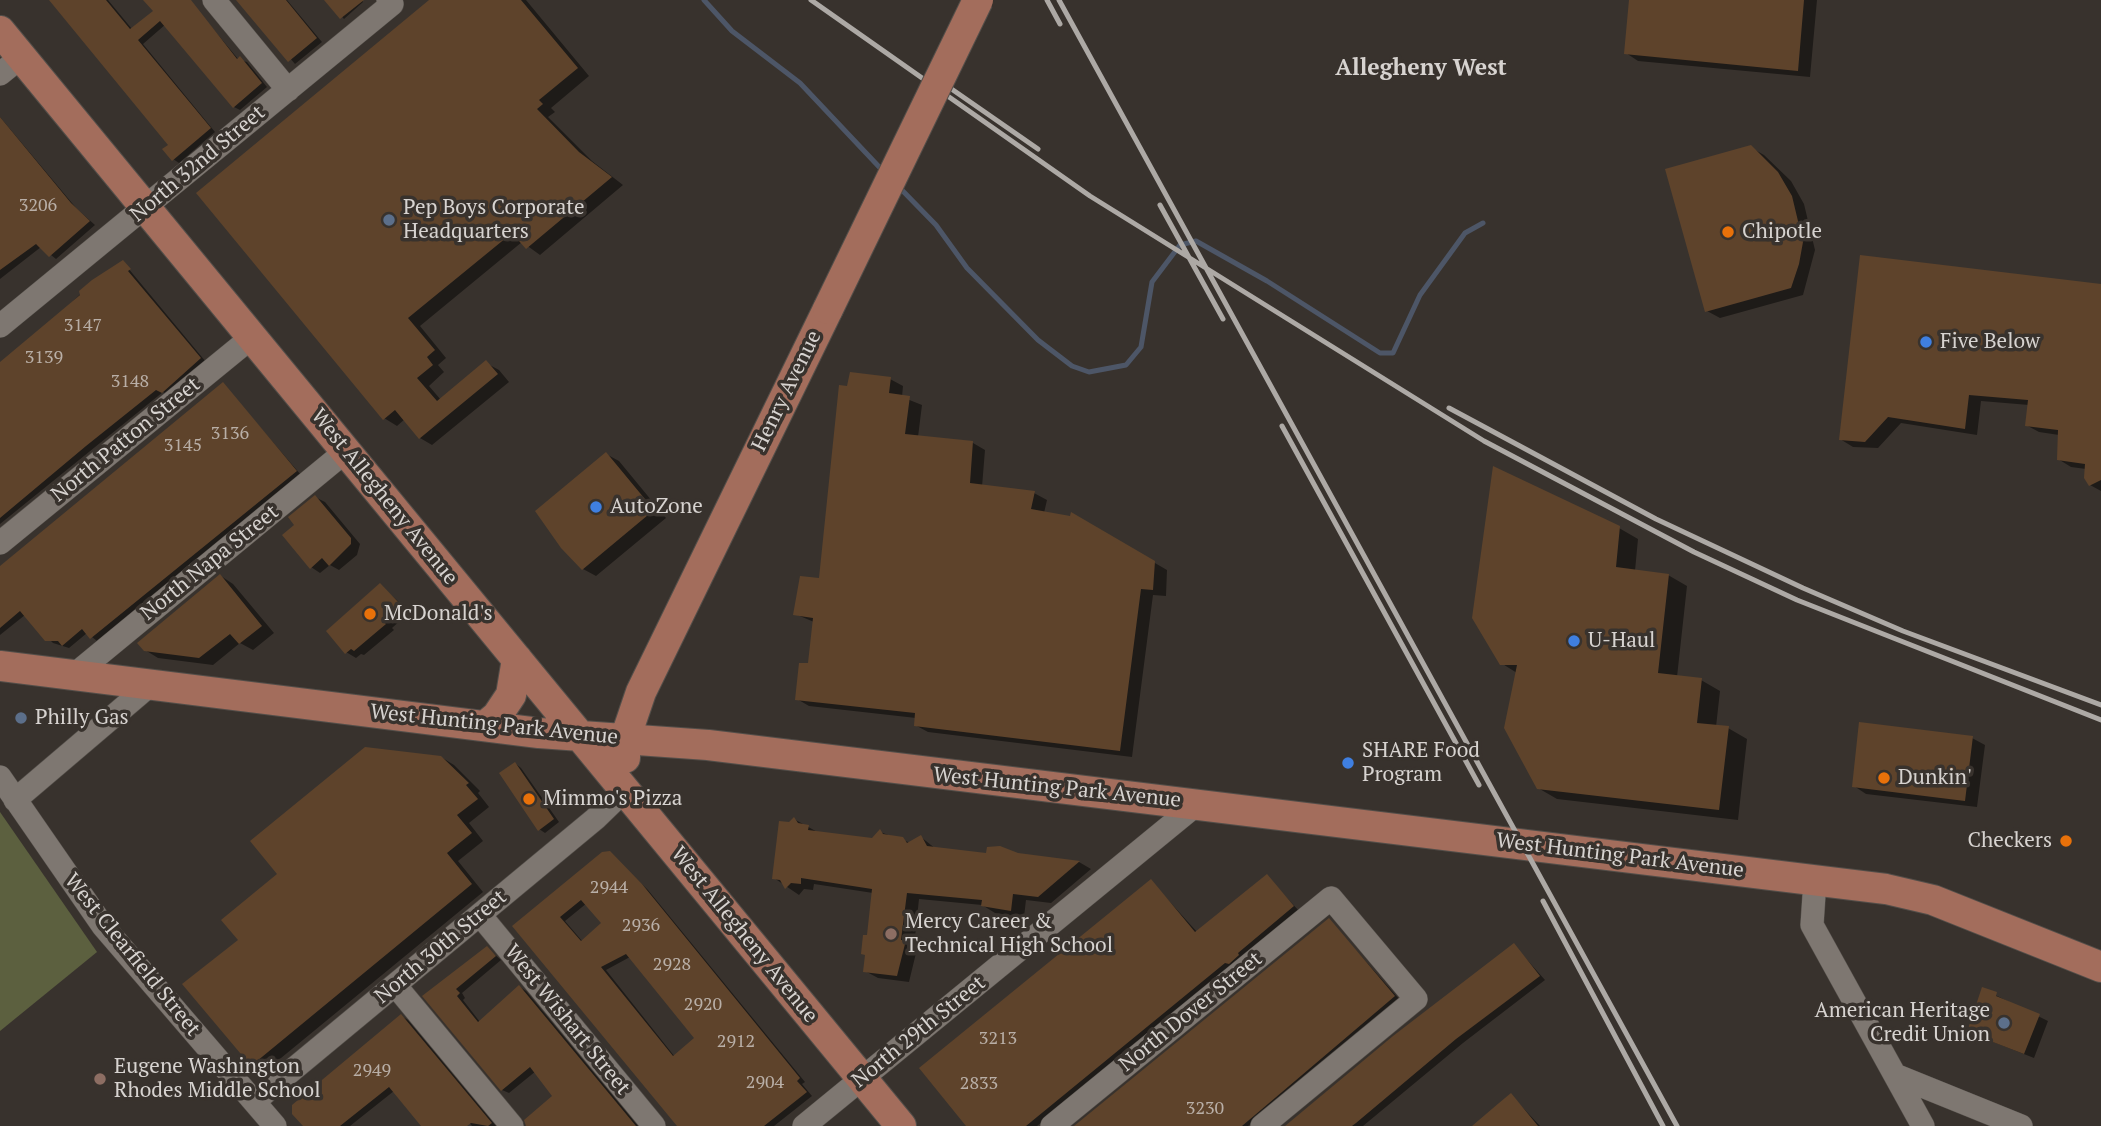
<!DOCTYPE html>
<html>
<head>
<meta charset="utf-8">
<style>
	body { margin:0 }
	canvas { display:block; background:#38322d }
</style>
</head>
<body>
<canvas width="2101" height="1126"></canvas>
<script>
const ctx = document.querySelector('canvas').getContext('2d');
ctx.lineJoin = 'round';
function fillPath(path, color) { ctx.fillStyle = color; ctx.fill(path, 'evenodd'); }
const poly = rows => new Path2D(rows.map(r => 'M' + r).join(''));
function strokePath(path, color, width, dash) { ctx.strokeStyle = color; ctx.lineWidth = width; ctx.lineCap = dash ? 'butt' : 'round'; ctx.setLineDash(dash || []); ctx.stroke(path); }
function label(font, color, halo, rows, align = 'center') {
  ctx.font = font + ' "PT Serif",serif'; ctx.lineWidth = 7; ctx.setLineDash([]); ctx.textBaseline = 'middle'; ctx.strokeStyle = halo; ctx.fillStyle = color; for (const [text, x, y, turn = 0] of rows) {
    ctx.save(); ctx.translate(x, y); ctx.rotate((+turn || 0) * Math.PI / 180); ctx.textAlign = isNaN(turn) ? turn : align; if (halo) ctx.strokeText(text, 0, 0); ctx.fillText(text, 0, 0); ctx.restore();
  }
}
const green = poly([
	[0,812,97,952,0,1031]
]);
const shadow = poly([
	[50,0,108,0,132,29,156,11,146,0,189,0,239,60,247,62,267,87,240,110,234,107,166,24,143,44,215,132,179,163,173,159,170,145],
	[240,0,287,0,322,42,295,64],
	[327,0,362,0,363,2,344,19],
	[432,0,526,0,589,76,551,108,555,112,548,117,592,161,623,185,540,255,522,242,420,326,446,358,438,365,444,372,429,386,441,400,486,363,499,370,509,382,432,445,420,438,405,419,397,426,384,418],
	[1631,0,1817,0,1810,77,1638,61,1626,53],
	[0,117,77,209,95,225,56,259,41,247,0,279],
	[1750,147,1764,155,1791,181,1804,204,1815,250,1803,295,1720,318,1707,311],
	[123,262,206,362,169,395,163,392,0,524,0,365,46,327,93,282],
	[2101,286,2101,491,2090,485,2086,469,2071,467,2058,459,2059,435,2039,432,2026,425,2029,405,1981,401,1977,435,1901,423,1878,448,1853,447,1840,439],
	[890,379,903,386,902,397,922,405,918,437,973,443,985,450,982,487,1034,493,1047,500,1044,513,1072,518,1072,515,1167,570,1166,596,1153,595,1132,757,928,732,915,725,916,718,809,706,797,699,809,664,814,622,795,614,821,580],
	[223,384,301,475,97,641,87,633,69,648,53,643,25,615,0,635,0,567],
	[606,454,619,461,666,518,596,576,583,569],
	[315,497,325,502,360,544,357,555,339,570,330,565,320,573,311,567],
	[1619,528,1638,539,1635,571,1668,575,1687,586,1677,677,1701,680,1720,691,1716,727,1728,728,1747,739,1738,820,1557,799,1538,788,1517,673,1501,663],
	[221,576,233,584,274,633,253,650,240,643,213,665,158,658,145,650],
	[380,585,410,612,392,628,394,630,364,655,361,654,356,658,346,652],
	[1972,738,1985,745,1977,807,1866,794,1854,786],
	[441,757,454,765,480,791,478,793,489,807,469,823,483,841,458,861,483,892,264,1072,252,1064,240,940],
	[516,764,521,768,559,822,545,833,539,829],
	[794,819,821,834,873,840,880,832,911,843,921,837,936,849,1079,862,1091,869,1051,903,1026,900,1024,917,995,913,982,905,919,899,914,947,917,949,909,982,878,978,865,971,873,893,814,884,813,890,804,889,799,895,774,878,790,824],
	[610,853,648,890,805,1082,802,1084,812,1096,774,1126,680,1126,515,926],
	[587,903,603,923,583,942,565,921],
	[630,957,697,1039,675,1057,606,970],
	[1267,876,1299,911,1037,1126,969,1126,1151,881,1198,933],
	[1329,920,1400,1000,1248,1126,1075,1126],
	[1514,945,1545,980,1463,1043,1363,1126,1286,1126],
	[487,948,501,960,462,993,465,998,463,1000,480,1022,520,987,526,991,638,1126,527,1126,555,1096,536,1071,509,1093,502,1090,425,996],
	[1983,989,2048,1021,2034,1058,1978,1036],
	[401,1016,408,1020,496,1126,472,1126,459,1110,441,1126,424,1126,394,1091,350,1126,305,1126],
	[1512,1096,1540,1126,1475,1126]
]);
const stream = poly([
	[704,0,732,31,800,83,883,171],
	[897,185,936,225,967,268,1038,340,1072,366,1089,372,1126,365,1141,347,1152,282,1180,245,1196,241,1267,281,1380,353,1393,353,1420,295,1465,233,1483,223]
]);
const building = poly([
	[49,0,106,0,130,29,153,11,143,0,191,0,237,59,240,56,262,83,233,108,160,21,138,40,211,128,172,161,162,149,168,145],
	[236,0,286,0,317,38,288,62],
	[324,0,364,0,340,19],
	[429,0,521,0,578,68,539,100,543,104,537,109,579,152,612,177,526,249,512,233,408,318,435,350,427,357,433,365,417,378,437,401,486,360,498,374,419,439,395,410,383,420,196,193],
	[1629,0,1804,0,1798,71,1624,54],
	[0,117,71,203,90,221,49,257,36,244,0,270],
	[1751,145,1778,172,1792,196,1803,242,1799,264,1791,288,1705,312,1665,169],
	[1860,255,2101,284,2101,480,2089,486,2084,478,2085,464,2057,460,2058,430,2025,426,2028,400,1969,395,1965,429,1888,417,1865,442,1839,440],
	[123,260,131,269,128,271,201,358,162,393,156,390,86,446,0,518,0,362,80,295,79,291,92,280],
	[850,372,891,377,889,393,910,396,905,434,973,441,970,483,1035,491,1031,509,1070,516,1071,512,1155,561,1153,590,1141,589,1120,751,914,726,915,713,795,700,799,663,808,663,813,618,793,615,800,576,819,578,839,385,847,386],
	[223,382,297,471,90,639,82,629,62,646,58,641,45,641,20,611,0,628,0,566],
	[606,452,654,510,582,570,561,548,535,511],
	[1493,466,1620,526,1616,567,1669,574,1658,673,1702,678,1697,723,1729,726,1719,810,1537,789,1504,728,1517,665,1500,665,1472,618],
	[315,495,351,538,351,544,329,566,322,558,310,569,282,535,294,525,288,517],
	[220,574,262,626,239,644,230,634,199,658,144,651,137,643],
	[380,583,402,606,384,622,386,624,354,651,351,649,345,654,326,631],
	[1859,722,1973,736,1965,801,1852,787],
	[365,747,441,756,469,783,466,785,478,799,457,815,472,833,447,853,472,884,251,1066,182,984,238,940,221,920,277,874,250,841],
	[515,762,554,819,538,831,499,773],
	[794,817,798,823,809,825,808,830,872,838,880,829,883,834,903,837,907,843,921,835,927,846,986,853,987,847,1000,846,1018,853,1080,861,1038,897,1013,894,1011,911,981,906,982,900,907,893,901,940,906,940,897,976,863,972,865,955,861,954,863,935,867,935,872,889,801,878,801,884,791,883,785,889,780,880,772,879,779,821,789,822],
	[610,851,642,884,800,1078,797,1081,807,1092,764,1126,677,1126,512,926,602,852],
	[581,900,601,923,581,941,560,917],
	[626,954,694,1038,673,1056,601,967],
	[1267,874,1294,906,1238,953,1239,955,1229,964,1225,963,1026,1126,966,1126,919,1068,1151,879,1195,932],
	[1329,918,1395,996,1242,1126,1074,1126],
	[1514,943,1540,976,1456,1039,1356,1123,1352,1126,1285,1126,1393,1036],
	[487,946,496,956,456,989,460,993,457,996,478,1022,519,985,636,1126,526,1126,524,1120,552,1096,530,1067,501,1091,422,996],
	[1982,987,1997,992,1996,996,2040,1014,2024,1054,1967,1032],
	[401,1014,492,1123,488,1126,471,1123,467,1126,421,1126,389,1087,340,1126,303,1126,292,1114,292,1105],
	[1511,1093,1538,1126,1472,1126,1499,1103]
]);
const minor = poly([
	[214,0,288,90],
	[0,74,21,57],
	[0,326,392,4,388,0],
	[0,543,252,337],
	[74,675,346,451],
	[0,777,103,926,275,1126],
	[15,800,150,685],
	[1815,880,1812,925,1923,1126],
	[480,915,654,1126],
	[395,985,512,1126],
	[1895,1075,2021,1126],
	[255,1101,595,819,625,790],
	[804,1126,1197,804],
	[1052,1126,1331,898,1416,999,1262,1126]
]);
const major = poly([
	[0,31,901,1126],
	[0,666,539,733,708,745,1886,889,1933,900,2101,967],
	[485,726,497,716,511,695,517,659],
	[625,758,625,739,641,692,828,309]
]);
const rail = poly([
	[811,0,1090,196,1484,441,1694,552,1797,600,2101,720],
	[1047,0,1060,24],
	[1059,0,1677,1126],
	[940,81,1038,149],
	[1160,205,1223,319],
	[1449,408,1656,519,1803,588,1903,631,2101,705],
	[1282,426,1479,785],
	[1543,901,1663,1126]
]);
const majorBridge = poly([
	[828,309,978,0]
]);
const markers = [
	[389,220,7,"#5c6f8a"],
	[1728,232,7,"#e8710a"],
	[1926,342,7,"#3f7fe0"],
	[596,507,7,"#3f7fe0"],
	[370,614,7,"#e8710a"],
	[1574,641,7,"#3f7fe0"],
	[21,718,7,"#5c6f8a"],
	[1348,763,7,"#3f7fe0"],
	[1884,778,7,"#e8710a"],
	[529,799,7,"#e8710a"],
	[2066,841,7,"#e8710a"],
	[891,934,7,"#8d6e63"],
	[2004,1023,7,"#5c6f8a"],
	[100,1079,7,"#8d6e63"]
];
const numberNames = [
	["3206",38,206],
	["3147",83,326],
	["3139",44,358],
	["3148",130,382],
	["3136",230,434],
	["3145",183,446],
	["2944",609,888],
	["2936",641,926],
	["2928",672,965],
	["2920",703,1005],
	["3213",998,1039],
	["2912",736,1042],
	["2949",372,1071],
	["2904",765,1083],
	["2833",979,1084],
	["3230",1205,1109]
];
const streetNames = [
	["North 32nd Street",198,164,-40],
	["Henry Avenue",787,391,-64],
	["North Patton Street",126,440,-39],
	["West Allegheny Avenue",384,497,51],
	["North Napa Street",210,563,-39],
	["West Hunting Park Avenue",494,725,6],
	["West Hunting Park Avenue",1057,788,6],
	["West Hunting Park Avenue",1620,856,7],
	["West Allegheny Avenue",744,935,51],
	["North 30th Street",441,947,-40],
	["West Clearfield Street",132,955,51],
	["North Dover Street",1191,1012,-39],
	["West Wishart Street",567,1020,51],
	["North 29th Street",919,1032,-39]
];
const poiNames = [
	["Pep Boys Corporate",403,208],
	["Headquarters",403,232],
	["Chipotle",1742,232],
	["Five Below",1940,342],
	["AutoZone",610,507],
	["McDonald's",384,614],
	["U-Haul",1588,641],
	["Philly Gas",35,718],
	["SHARE Food",1362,751],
	["Program",1362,775],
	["Dunkin'",1898,778],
	["Mimmo's Pizza",543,799],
	["Checkers",2052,841,"right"],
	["Mercy Career &",905,922],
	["Technical High School",905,946],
	["American Heritage",1990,1011,"right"],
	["Credit Union",1990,1035,"right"],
	["Eugene Washington",114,1067],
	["Rhodes Middle School",114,1091]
];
const neighbourhoodNames = [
	["Allegheny West",1421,68]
];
fillPath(green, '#5c603f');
fillPath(shadow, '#0007');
strokePath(stream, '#4d5667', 5);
fillPath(building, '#5e432b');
strokePath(minor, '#534e49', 24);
strokePath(major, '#534e49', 32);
strokePath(minor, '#7e7771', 23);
strokePath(major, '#a36d5c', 30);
strokePath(rail, '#ada9a5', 5);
strokePath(majorBridge, '#534e49', 32, []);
strokePath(majorBridge, '#a36d5c', 30);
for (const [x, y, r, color] of markers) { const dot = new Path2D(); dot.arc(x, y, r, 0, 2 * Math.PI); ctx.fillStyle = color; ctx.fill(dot); strokePath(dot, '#38322d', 2.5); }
label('18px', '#b9afa7', null, numberNames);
label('21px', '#d7d3d0', '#38322d', streetNames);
label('21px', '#d7d3d0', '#38322d', poiNames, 'left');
label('bold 23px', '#d7d3d0', '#38322d', neighbourhoodNames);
</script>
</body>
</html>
